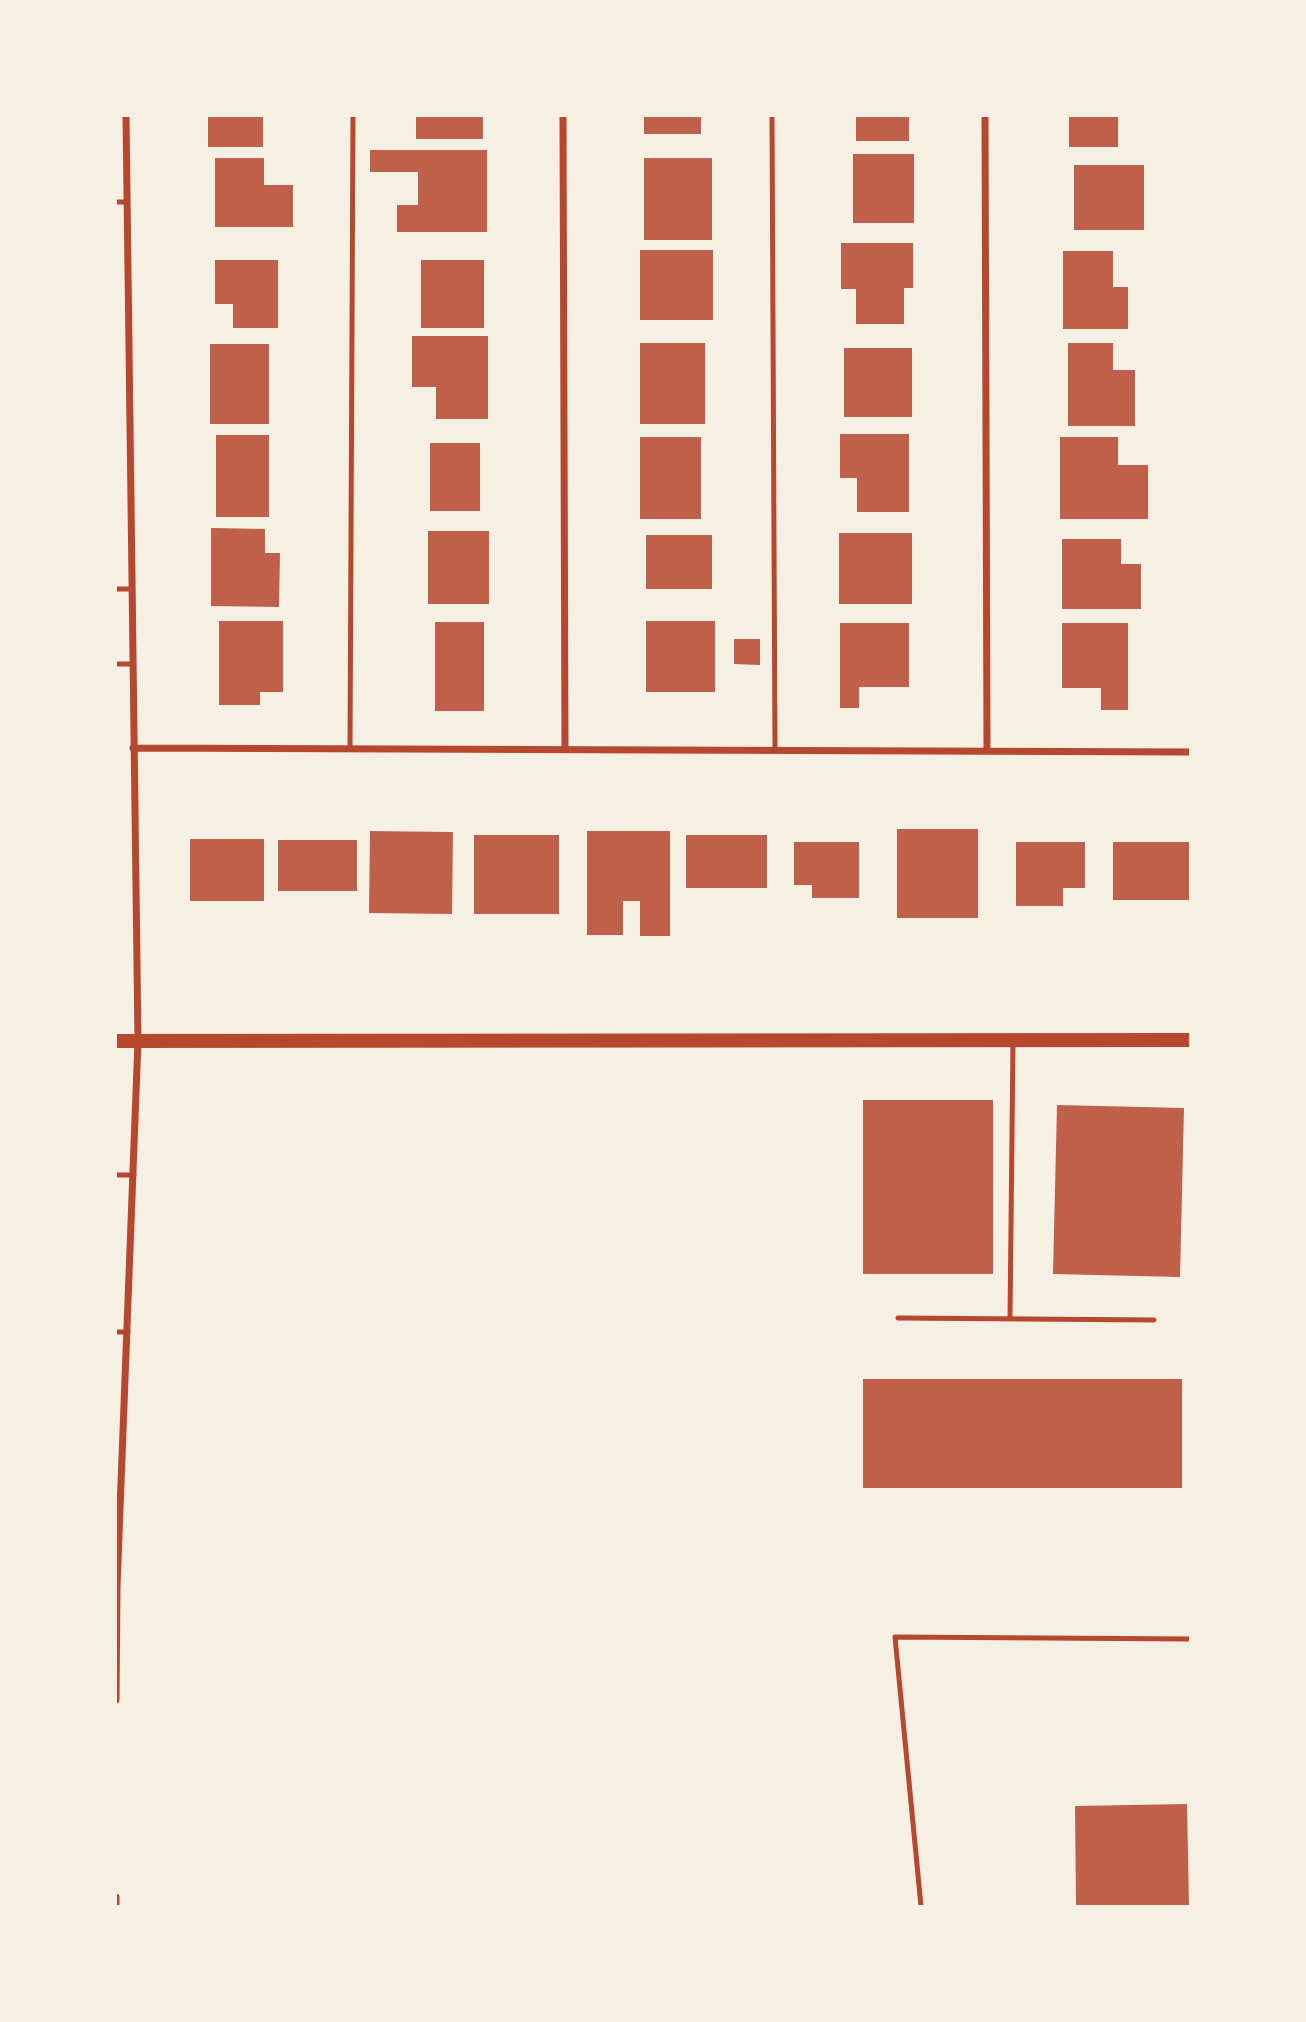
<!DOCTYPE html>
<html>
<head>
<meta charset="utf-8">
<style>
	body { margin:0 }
	#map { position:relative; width:1306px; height:2022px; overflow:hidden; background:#f6efe4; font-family:"IBM Plex Sans",sans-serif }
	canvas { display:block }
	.frame { position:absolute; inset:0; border:117px solid #f6efe4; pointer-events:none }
</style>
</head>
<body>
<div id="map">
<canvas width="1306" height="2022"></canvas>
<div class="frame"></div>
</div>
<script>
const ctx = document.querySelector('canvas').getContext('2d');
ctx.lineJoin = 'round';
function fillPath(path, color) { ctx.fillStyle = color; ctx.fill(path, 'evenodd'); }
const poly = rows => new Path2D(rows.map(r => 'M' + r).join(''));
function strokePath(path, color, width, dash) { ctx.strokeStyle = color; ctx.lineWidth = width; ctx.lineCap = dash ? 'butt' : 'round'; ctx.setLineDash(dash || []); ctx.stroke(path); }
const building = poly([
	[208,116,263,116,263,147,208,147],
	[416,116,483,116,483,139,416,139],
	[644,116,701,116,701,134,644,134],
	[856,116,909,116,909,141,856,141],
	[1069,116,1118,116,1118,147,1069,147],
	[370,150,487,150,487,232,397,232,397,205,418,205,418,172,370,172],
	[853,154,914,154,914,223,853,223],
	[215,158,264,158,264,185,293,185,293,227,215,227],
	[644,158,712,158,712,240,644,240],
	[1074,165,1144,165,1144,230,1074,230],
	[841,243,913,243,913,288,904,288,904,324,856,324,856,289,841,289],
	[640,250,713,250,713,320,640,320],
	[1063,251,1113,251,1113,287,1128,287,1128,329,1063,329],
	[215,260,278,260,278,328,233,328,233,304,215,304],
	[421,260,484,260,484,328,421,328],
	[412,336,488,336,488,419,436,419,436,387,412,387],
	[640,343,705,343,705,424,640,424],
	[1068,343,1113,343,1113,370,1135,370,1135,426,1068,426],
	[210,344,269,344,269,424,210,424],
	[844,348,912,348,912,417,844,417],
	[840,434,909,434,909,512,857,512,857,478,840,478],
	[216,435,269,435,269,517,216,517],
	[640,437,701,437,701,519,640,519],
	[1060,437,1118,437,1118,465,1148,465,1148,519,1060,519],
	[430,443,480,443,480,511,430,511],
	[211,528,265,529,265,553,280,553,279,607,211,606],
	[428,531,489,531,489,604,428,604],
	[839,533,912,533,912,604,839,604],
	[646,535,712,535,712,589,646,589],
	[1062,539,1121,539,1121,564,1141,564,1141,609,1062,609],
	[219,621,283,621,283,692,260,692,260,705,219,705],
	[646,621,715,621,715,692,646,692],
	[435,622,484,622,484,711,435,711],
	[840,623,909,623,909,687,859,687,859,708,840,708],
	[1062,623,1128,623,1128,710,1101,710,1101,688,1062,688],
	[734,639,760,639,760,665,734,664],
	[897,829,978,829,978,918,897,918],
	[370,831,453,832,452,914,369,913],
	[587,831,670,831,670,936,640,936,640,901,623,901,623,935,587,935],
	[474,835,559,835,559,914,474,914],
	[686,835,767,835,767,888,686,888],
	[190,839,264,839,264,901,190,901],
	[278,840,357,840,357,891,278,891],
	[794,842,859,842,859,898,812,898,812,885,794,885],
	[1016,842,1085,842,1085,888,1063,888,1063,906,1016,906],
	[1113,842,1190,842,1190,900,1113,900],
	[863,1100,993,1100,993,1274,863,1274],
	[1057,1105,1184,1108,1180,1277,1053,1274],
	[863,1379,1182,1379,1182,1488,863,1488],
	[1187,1804,1189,1906,1076,1906,1075,1806]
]);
const service = poly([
	[772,116,775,750],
	[116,202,127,202],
	[116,589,131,589],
	[116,664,132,664],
	[350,749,353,116],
	[116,1175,134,1175],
	[898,1318,1154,1320],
	[1010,1319,1013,1041],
	[116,1332,128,1332],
	[921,1906,895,1637,1190,1639]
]);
const minor = poly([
	[563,116,565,749],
	[985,116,987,751],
	[133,748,1190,752],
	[116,1700,117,1587,138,1041,126,116],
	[116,1897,116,1906]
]);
const secondary = poly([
	[116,1041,1190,1040]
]);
fillPath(building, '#bf614a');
strokePath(service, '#b5482f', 5);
strokePath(minor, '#b5482f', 7);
strokePath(secondary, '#b5482f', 14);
</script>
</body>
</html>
